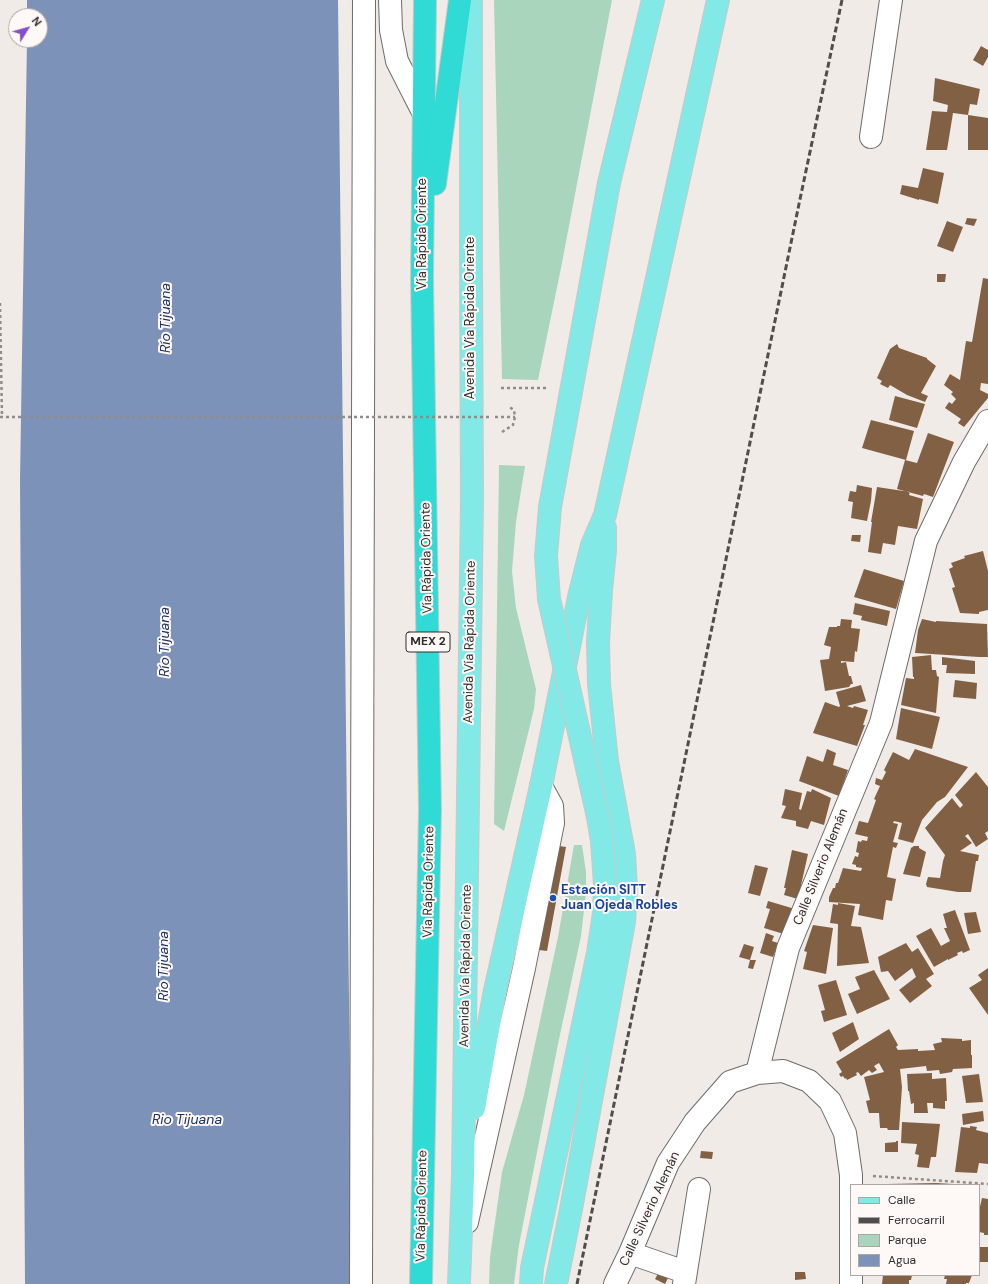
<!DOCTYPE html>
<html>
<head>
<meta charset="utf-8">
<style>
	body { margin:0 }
	#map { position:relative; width:988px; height:1284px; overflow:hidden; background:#f1ebe8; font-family:"DM Sans",sans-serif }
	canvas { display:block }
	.legend { position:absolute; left:850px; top:1184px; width:130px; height:92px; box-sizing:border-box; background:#fef8f6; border:1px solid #aca7a6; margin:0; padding:5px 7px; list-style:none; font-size:12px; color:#302e2d }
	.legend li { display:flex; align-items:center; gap:8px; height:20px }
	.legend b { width:20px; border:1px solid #aca7a6 }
	.north { position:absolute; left:8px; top:8px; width:40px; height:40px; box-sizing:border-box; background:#fef8f6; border:1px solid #aca7a6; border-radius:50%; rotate:53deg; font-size:11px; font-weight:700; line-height:16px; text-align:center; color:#302e2d }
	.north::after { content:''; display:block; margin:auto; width:14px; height:18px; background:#844ec5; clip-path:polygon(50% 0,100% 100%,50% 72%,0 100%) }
</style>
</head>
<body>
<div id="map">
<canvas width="988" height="1284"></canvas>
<ul class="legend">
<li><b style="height:5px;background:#83e9e6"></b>Calle</li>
<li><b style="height:5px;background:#504d4c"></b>Ferrocarril</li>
<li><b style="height:11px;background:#a9d5bd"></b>Parque</li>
<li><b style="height:11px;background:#7d92b8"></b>Agua</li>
</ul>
<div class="north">N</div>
</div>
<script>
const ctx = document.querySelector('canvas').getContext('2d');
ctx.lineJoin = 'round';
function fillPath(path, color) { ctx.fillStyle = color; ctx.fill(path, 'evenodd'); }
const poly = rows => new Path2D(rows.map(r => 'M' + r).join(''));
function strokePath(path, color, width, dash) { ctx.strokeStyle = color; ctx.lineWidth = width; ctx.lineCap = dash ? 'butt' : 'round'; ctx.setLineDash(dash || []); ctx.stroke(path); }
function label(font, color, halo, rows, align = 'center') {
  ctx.font = font + ' "DM Sans",sans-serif'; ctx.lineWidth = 4; ctx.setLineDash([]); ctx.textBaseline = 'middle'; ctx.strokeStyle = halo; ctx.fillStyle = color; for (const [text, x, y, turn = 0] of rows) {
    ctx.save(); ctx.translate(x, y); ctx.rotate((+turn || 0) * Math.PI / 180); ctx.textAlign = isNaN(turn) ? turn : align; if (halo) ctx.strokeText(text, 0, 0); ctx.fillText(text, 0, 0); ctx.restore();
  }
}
const green = poly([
	[494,0,612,0,561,268,538,380,502,379],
	[499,465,525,466,516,522,512,571,516,608,536,689,534,709,504,831,494,824],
	[574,845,582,845,586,872,586,893,581,936,557,1049,519,1245,514,1284,489,1284,490,1257,502,1172,524,1095,558,937]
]);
const water = poly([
	[27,0,338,0,351,1184,351,1284,25,1284,20,480,27,40,40,40,40,16,27,16]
]);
const building = poly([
	[981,46,988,50,988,57,983,66,973,60],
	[935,78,980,89,977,105,970,104,968,115,988,118,988,150,968,150,968,115,953,113,947,150,926,150,932,111,947,112,948,105,933,101],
	[923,168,944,173,938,204,919,199,919,200,900,194,902,185,918,188],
	[967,218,977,219,974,226,965,224],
	[947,221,963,227,953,252,937,246],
	[937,274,946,274,945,282,937,282],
	[983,278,988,279,988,384,981,383,980,390,988,394,988,398,964,427,958,423,961,419,945,408,949,402,952,404,956,399,951,394,953,392,944,385,950,374,960,380,966,341,972,342],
	[897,344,899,348,927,358,927,359,936,366,921,393,928,396,925,402,907,395,890,385,888,388,880,384,882,381,877,378,890,349],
	[895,396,925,404,917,428,889,420],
	[871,420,914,431,906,460,862,448],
	[928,433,954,442,933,497,924,494,923,496,897,489,905,460,917,463],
	[857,485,872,488,871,501,867,521,851,518,853,502,848,501,850,491,856,492],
	[877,487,910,492,909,495,923,499,917,529,898,526,895,545,883,543,881,554,868,552,872,522,871,522],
	[852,535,861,535,860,542,851,541],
	[983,551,988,571,988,610,979,612,979,614,960,613,952,588,955,587,949,569,953,567,951,563,965,558,964,556],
	[864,569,904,581,896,609,854,597],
	[855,603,890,611,887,626,861,620,862,616,853,614],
	[841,619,852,620,851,628,860,629,857,652,855,651,854,662,841,661,841,663,846,662,849,676,851,676,853,684,851,684,849,687,825,691,820,660,829,659,831,647,824,645,829,627,837,627,837,626,840,626],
	[922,619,936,622,936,621,987,624,988,657,979,657,915,653,918,630],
	[931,655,932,670,936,670,937,676,939,677,936,713,901,705,906,678,914,679,914,677,913,677,912,657],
	[942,657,975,661,975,674,946,673,947,665,942,665],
	[955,680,977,683,976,699,953,697],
	[861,685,866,701,847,706,853,708,854,706,868,710,863,725,865,725,857,746,813,733,825,702,839,707,840,706,836,692],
	[901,708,940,717,932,749,896,739],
	[827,749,836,753,833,765,848,770,839,796,799,781,807,756,823,762],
	[915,749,968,767,945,797,937,802,922,820,913,843,898,839,902,823,894,821,893,823,898,824,893,842,898,843,896,848,893,847,887,877,896,879,892,901,886,900,883,920,858,915,860,904,829,902,829,897,833,888,835,888,836,883,838,883,843,868,861,871,862,868,856,867,856,865,852,864,855,856,858,857,859,853,856,852,858,841,861,842,862,840,867,841,868,837,855,834,859,821,868,823,876,800,874,799,880,786,875,784,876,778,882,780,886,772,884,770,893,752,909,760],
	[976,772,988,787,988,831,985,833,988,839,976,847,968,834,965,836,972,843,960,851,979,855,978,861,976,861,971,892,958,892,927,887,926,884,928,877,940,878,943,861,945,855,925,828,952,798,960,808,963,805,955,795],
	[785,789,802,793,799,809,801,810,807,791,811,792,812,789,831,798,824,825,811,821,808,829,796,826,796,821,781,818,786,806,782,805],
	[559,846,566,847,547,951,539,950],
	[914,846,919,846,919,848,926,852,920,877,903,874,911,848],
	[792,850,808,854,798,899,784,895,786,888,784,888],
	[755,865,768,868,760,896,748,893],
	[768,901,795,909,787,935,764,928,770,909,766,908],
	[838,903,855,906,851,926,861,927,869,963,837,966,838,924,830,923,833,904,838,905],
	[955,910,970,950,963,953,962,951,957,953,958,955,948,960,948,959,934,967,916,936,931,928,941,946,950,941,944,928,947,928,943,914],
	[976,912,981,932,968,934,964,913],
	[813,925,833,928,826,974,803,969,807,952,804,951],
	[766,933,774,936,772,941,778,943,773,957,760,953],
	[906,943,912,952,918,948,934,974,926,979,932,986,910,1003,899,990,916,977,912,968,895,981,888,971,881,972,878,957],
	[744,944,754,947,750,960,739,957],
	[750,960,756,960,753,969,748,968],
	[988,968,988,1015,969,988,982,980,978,975],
	[874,970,890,999,857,1014,848,994,860,989,855,977],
	[836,980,847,1015,824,1022,821,1011,825,1010,818,985],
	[853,1022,859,1039,840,1052,832,1033],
	[889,1029,898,1045,896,1047,898,1050,918,1049,918,1051,935,1050,933,1044,942,1042,941,1038,962,1039,962,1041,971,1040,971,1055,972,1055,972,1068,953,1069,952,1072,940,1074,939,1070,927,1071,926,1066,900,1069,902,1087,899,1130,888,1130,887,1128,880,1128,879,1113,869,1113,866,1101,870,1100,864,1077,884,1072,879,1063,874,1066,877,1070,872,1073,869,1070,861,1076,858,1072,856,1073,857,1075,847,1080,846,1078,845,1079,843,1076,841,1077,839,1074,842,1072,836,1062],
	[932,1073,932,1079,946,1078,947,1101,945,1101,945,1109,933,1108,933,1103,927,1103,928,1113,914,1113,914,1103,911,1104,909,1091,908,1091,907,1074],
	[979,1074,983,1102,966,1103,962,1076],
	[983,1111,984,1121,963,1125,962,1114],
	[902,1122,940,1124,936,1157,931,1157,929,1168,917,1167,919,1155,915,1154,917,1144,901,1143],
	[970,1126,977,1127,976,1130,988,1133,988,1164,979,1163,977,1173,955,1172,961,1127,970,1128],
	[896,1141,898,1141,898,1152,885,1152,885,1143,896,1142],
	[701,1151,713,1152,712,1159,700,1158],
	[936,1183,953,1184,953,1185,887,1185,887,1184],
	[982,1198,988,1199,988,1235,984,1235,984,1233,979,1232,979,1211],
	[979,1247,988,1247,988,1262,979,1262],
	[661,1268,670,1274,665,1284,655,1279],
	[795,1272,805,1272,806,1279,795,1280],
	[883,1275,912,1275,911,1280,909,1280,909,1284,882,1284],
	[945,1275,972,1275,969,1283,966,1283,966,1284,946,1284,947,1279,944,1279]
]);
const path = poly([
	[0,303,2,417],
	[501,388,546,388],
	[495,417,515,417],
	[502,432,513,425,515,417,514,410,508,406],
	[873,1176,988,1184]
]);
const minor = poly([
	[390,0,391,30,397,61,424,114],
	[871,137,891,0],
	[757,1073,788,948,881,723,926,541,964,462,988,421],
	[467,1222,524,968,553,823,552,806,541,786],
	[630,1253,685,1272],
	[361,1284,364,0],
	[615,1284,630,1253,668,1163,695,1122,730,1082,757,1073,783,1071,809,1081,830,1101,845,1133,851,1175,851,1284],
	[684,1284,699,1189]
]);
const major = poly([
	[550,507,609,183,653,0],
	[474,1108,494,995,541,786,579,597,592,545,605,515,718,0],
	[459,1284,463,1176,472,498,471,260,471,0],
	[531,1284,532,1268,598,953,604,913],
	[556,1284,571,1209,624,922,626,888,624,854,607,761,599,684,598,642,601,591,605,550,605,528]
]);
const highway = poly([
	[435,184,460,0],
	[421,1284,430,810,422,278,425,0]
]);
const rail = poly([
	[577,1284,799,204,842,0]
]);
const pathBridge = poly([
	[0,417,491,417]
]);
const majorBridge = poly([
	[550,507,546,556,549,599,598,817,602,841,605,885,604,913]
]);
const markers = [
	[553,898,4,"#1a4fb4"]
];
const shields = [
	[428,642,44]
];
const shieldNames = [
	["MEX 2",428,642]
];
const streetNames = [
	["Vía Rápida Oriente",423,234,-90],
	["Avenida Vía Rápida Oriente",471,318,-90],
	["Vía Rápida Oriente",427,558,-91],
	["Avenida Vía Rápida Oriente",470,642,-89],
	["Calle Silverio Alemán",821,867,-68],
	["Vía Rápida Oriente",429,882,-89],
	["Avenida Vía Rápida Oriente",466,966,-89],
	["Vía Rápida Oriente",422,1206,-89],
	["Calle Silverio Alemán",650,1209,-65]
];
const transitNames = [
	["Estación SITT",561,891],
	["Juan Ojeda Robles",561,906]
];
const waterNames = [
	["Río Tijuana",166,318,-90],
	["Río Tijuana",165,642,-90],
	["Río Tijuana",164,966,-90],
	["Rio Tijuana",187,1120]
];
fillPath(green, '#a9d5bd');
fillPath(water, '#7d92b8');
fillPath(building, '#826043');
strokePath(minor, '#706b69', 24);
strokePath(major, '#c9c9c8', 24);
strokePath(highway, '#c9c9c8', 24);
strokePath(path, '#908c8a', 2.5, [3, 3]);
strokePath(minor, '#fff', 22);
strokePath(major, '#83e9e6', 22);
strokePath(highway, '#30dbd6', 22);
strokePath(rail, '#504d4c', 3, [6, 3]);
strokePath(majorBridge, '#c9c9c8', 24, []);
strokePath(pathBridge, '#908c8a', 2.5, [3, 3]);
strokePath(majorBridge, '#83e9e6', 22);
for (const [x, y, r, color] of markers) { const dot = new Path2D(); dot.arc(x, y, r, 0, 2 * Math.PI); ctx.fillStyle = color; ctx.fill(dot); strokePath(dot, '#fef8f6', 1.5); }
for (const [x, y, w] of shields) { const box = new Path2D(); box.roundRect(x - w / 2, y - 10, w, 20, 3); ctx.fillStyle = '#fef8f6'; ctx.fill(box); strokePath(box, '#302e2d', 1); }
label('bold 12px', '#302e2d', null, shieldNames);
label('13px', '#302e2d', '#fef8f6', streetNames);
label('bold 13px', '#164399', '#fef8f6', transitNames, 'left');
label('italic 14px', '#1b3364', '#fef8f6', waterNames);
</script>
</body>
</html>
